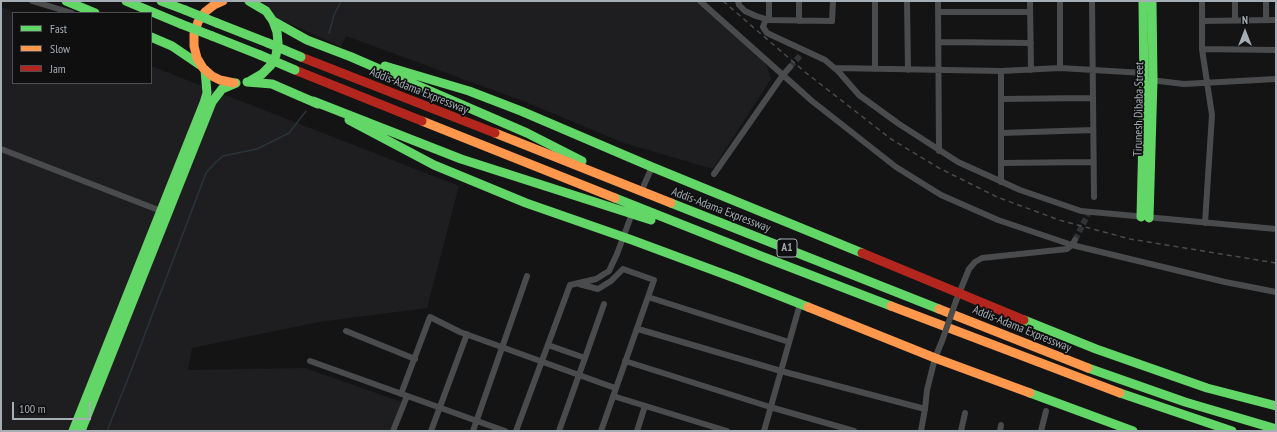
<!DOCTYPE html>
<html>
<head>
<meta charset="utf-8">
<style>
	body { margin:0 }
	#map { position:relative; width:1277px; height:432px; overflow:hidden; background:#141415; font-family:"PT Sans Narrow",sans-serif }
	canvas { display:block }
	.frame { position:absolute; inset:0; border:2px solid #a5adb5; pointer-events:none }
	.legend { position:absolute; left:12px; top:12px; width:140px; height:72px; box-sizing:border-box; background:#0f0f10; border:1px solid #4b4e52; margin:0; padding:5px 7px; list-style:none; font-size:12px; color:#a5adb5 }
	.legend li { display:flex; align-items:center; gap:8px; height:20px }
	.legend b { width:20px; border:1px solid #4b4e52 }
	.north { position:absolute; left:1225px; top:12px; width:40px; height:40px; -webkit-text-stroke:3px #0f0f10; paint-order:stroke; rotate:0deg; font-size:11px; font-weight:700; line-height:16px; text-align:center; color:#a5adb5 }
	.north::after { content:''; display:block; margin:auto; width:14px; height:18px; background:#a5adb5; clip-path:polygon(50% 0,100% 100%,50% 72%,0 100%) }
	.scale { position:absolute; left:12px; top:402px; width:79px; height:18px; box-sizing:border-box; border:2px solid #a5adb5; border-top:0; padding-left:5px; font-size:12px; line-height:14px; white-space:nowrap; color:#a5adb5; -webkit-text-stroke:3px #0f0f10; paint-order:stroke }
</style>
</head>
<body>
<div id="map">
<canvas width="1277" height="432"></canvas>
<div class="frame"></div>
<ul class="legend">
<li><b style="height:5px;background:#63d668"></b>Fast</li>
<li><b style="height:5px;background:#ff974d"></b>Slow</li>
<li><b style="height:5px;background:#b3261e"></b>Jam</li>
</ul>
<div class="north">N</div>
<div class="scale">100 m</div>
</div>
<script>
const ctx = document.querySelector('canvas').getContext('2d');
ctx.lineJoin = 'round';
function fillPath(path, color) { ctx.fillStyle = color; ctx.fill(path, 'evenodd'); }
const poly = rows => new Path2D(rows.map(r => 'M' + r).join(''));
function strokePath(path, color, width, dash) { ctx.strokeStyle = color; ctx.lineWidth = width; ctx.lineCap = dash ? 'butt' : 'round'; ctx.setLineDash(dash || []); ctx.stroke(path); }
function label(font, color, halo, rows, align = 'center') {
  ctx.font = font + ' "PT Sans Narrow",sans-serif'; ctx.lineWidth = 3.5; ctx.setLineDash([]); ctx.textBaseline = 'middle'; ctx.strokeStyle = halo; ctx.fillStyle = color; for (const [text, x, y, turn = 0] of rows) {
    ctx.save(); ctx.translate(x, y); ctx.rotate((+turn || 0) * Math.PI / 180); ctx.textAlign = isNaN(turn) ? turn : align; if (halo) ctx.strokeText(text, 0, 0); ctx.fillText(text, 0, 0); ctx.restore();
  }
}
const built = poly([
	[240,1,698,1,754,49,767,66,771,79,713,169,624,143,523,101,346,36,341,47],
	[1,7,16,13,13,13,13,83,151,83,151,66,459,186,427,308,319,322,192,348,188,370,305,368,402,402,391,431,1,431]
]);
const stream = poly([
	[329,33,334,15,341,1],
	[107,431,129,376,206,173,215,163,223,156,257,149,289,133,306,111]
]);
const streetTunnel = poly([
	[790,67,800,56],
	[1075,240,1089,212]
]);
const street = poly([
	[32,1,72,13],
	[700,1,812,101,896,167,941,195,998,220,1072,245,1225,282,1276,292],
	[738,1,739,5,745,11,756,16,769,20,832,21,833,1],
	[769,1,769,20],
	[907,1,908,70],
	[938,1,939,151],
	[1030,1,1031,70],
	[1092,1,1094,197],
	[1202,1,1202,49,1212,115,1205,223],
	[1235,1,1235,20],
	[1266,1,1266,20],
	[938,12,1030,12],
	[766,19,763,27,767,33,825,60,838,71,859,95,899,124,958,162,1020,190,1081,211,1276,229],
	[799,21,799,1],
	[1202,21,1276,20],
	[939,42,1031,43],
	[1202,49,1276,50],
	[835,68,1001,71,1060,68,1144,73],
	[1060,68,1060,1],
	[875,69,875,1],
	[1001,71,1001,182],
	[1150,80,1184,84,1276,79],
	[1001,99,1093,98],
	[1001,133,1093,130],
	[1,149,161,211],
	[1001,163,1093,162],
	[714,174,783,75,790,67],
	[644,185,652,167],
	[579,284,598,289,611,281,623,269,654,280,648,297,789,342],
	[956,301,969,269,975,262,982,258,1067,249,1072,245,1075,240],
	[638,329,781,371,925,409],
	[346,331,415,359],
	[548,345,585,358,604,304],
	[310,361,505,431],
	[625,361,770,407,854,431],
	[401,394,430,317,460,332,615,388],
	[613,396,727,431],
	[393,431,407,396],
	[431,431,467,334],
	[473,431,527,276],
	[516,431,570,285,596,279,609,271,617,254,630,219],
	[559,431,585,358],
	[601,431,648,297],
	[637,431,645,406],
	[764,431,800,304],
	[921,431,925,409,927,390,935,358,942,341],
	[961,431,965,413],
	[1000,431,1001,425],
	[1041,431,1046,411]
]);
const fast = poly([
	[66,1,95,13],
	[126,1,181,24],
	[161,1,185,10],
	[249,1,266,11,273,21,277,32,278,43,276,55,271,65,262,74,250,81],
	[273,21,307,40,354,58],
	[217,23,268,43],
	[212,36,260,55],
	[151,37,172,46,200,65],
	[349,56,527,133,582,161],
	[385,66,469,91,521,111,652,167,862,253],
	[247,82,272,84,318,104],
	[313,101,461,159,651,220],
	[349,120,434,165,526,203,632,240,737,279,808,307],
	[615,198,761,256,891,306],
	[671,203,939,309],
	[1141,217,1144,92,1143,1],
	[1149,218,1153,80,1152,1],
	[1024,320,1096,349,1207,388,1276,406],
	[1088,368,1185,402,1276,429],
	[1030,393,1133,431],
	[1120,393,1232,431],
	[73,431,204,103,207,93,205,70],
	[81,431,212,102,222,89,236,83]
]);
const slow = poly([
	[223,1,214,5,205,12,198,22,194,34,194,46,197,58,203,68,212,76,220,80,234,83],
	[422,121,615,198],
	[495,133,671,203],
	[891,306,1120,393],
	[808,307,935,358,1030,393],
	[939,309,1088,368]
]);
const jam = poly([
	[301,57,495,133],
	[295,70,422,121],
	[862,253,1024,320]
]);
const rail = poly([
	[723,1,805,72,891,139,939,168,997,197,1059,220,1130,239,1276,263]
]);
const streetBridge = poly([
	[942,341,956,301]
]);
const fastBridge = poly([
	[185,10,217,23],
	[181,24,212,36],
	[268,43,301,57],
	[260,55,295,70]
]);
const shields = [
	[787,248,20]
];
const shieldNames = [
	["A1",787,248]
];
const streetNames = [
	["Addis-Adama Expressway",419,91,22],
	["Tirunesh Dibaba Street",1139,109,-89],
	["Addis-Adama Expressway",721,210,21],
	["Addis-Adama Expressway",1022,329,22]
];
fillPath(built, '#1e1e20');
strokePath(stream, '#2a3438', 1.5);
strokePath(streetTunnel, '#313335', 6, [6, 3]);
strokePath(street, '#494b4d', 6);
strokePath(fast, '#63d668', 9);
strokePath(slow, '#ff974d', 9);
strokePath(jam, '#b3261e', 9);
strokePath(rail, '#494b4d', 1.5, [5, 4]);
strokePath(streetBridge, '#494b4d', 6);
strokePath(fastBridge, '#63d668', 9);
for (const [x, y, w] of shields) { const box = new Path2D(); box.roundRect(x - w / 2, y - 9, w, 18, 3); ctx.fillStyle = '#0f0f10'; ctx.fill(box); strokePath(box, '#a5adb5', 1); }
label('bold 11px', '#a5adb5', null, shieldNames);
label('12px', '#a5adb5', '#0f0f10', streetNames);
</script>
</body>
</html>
